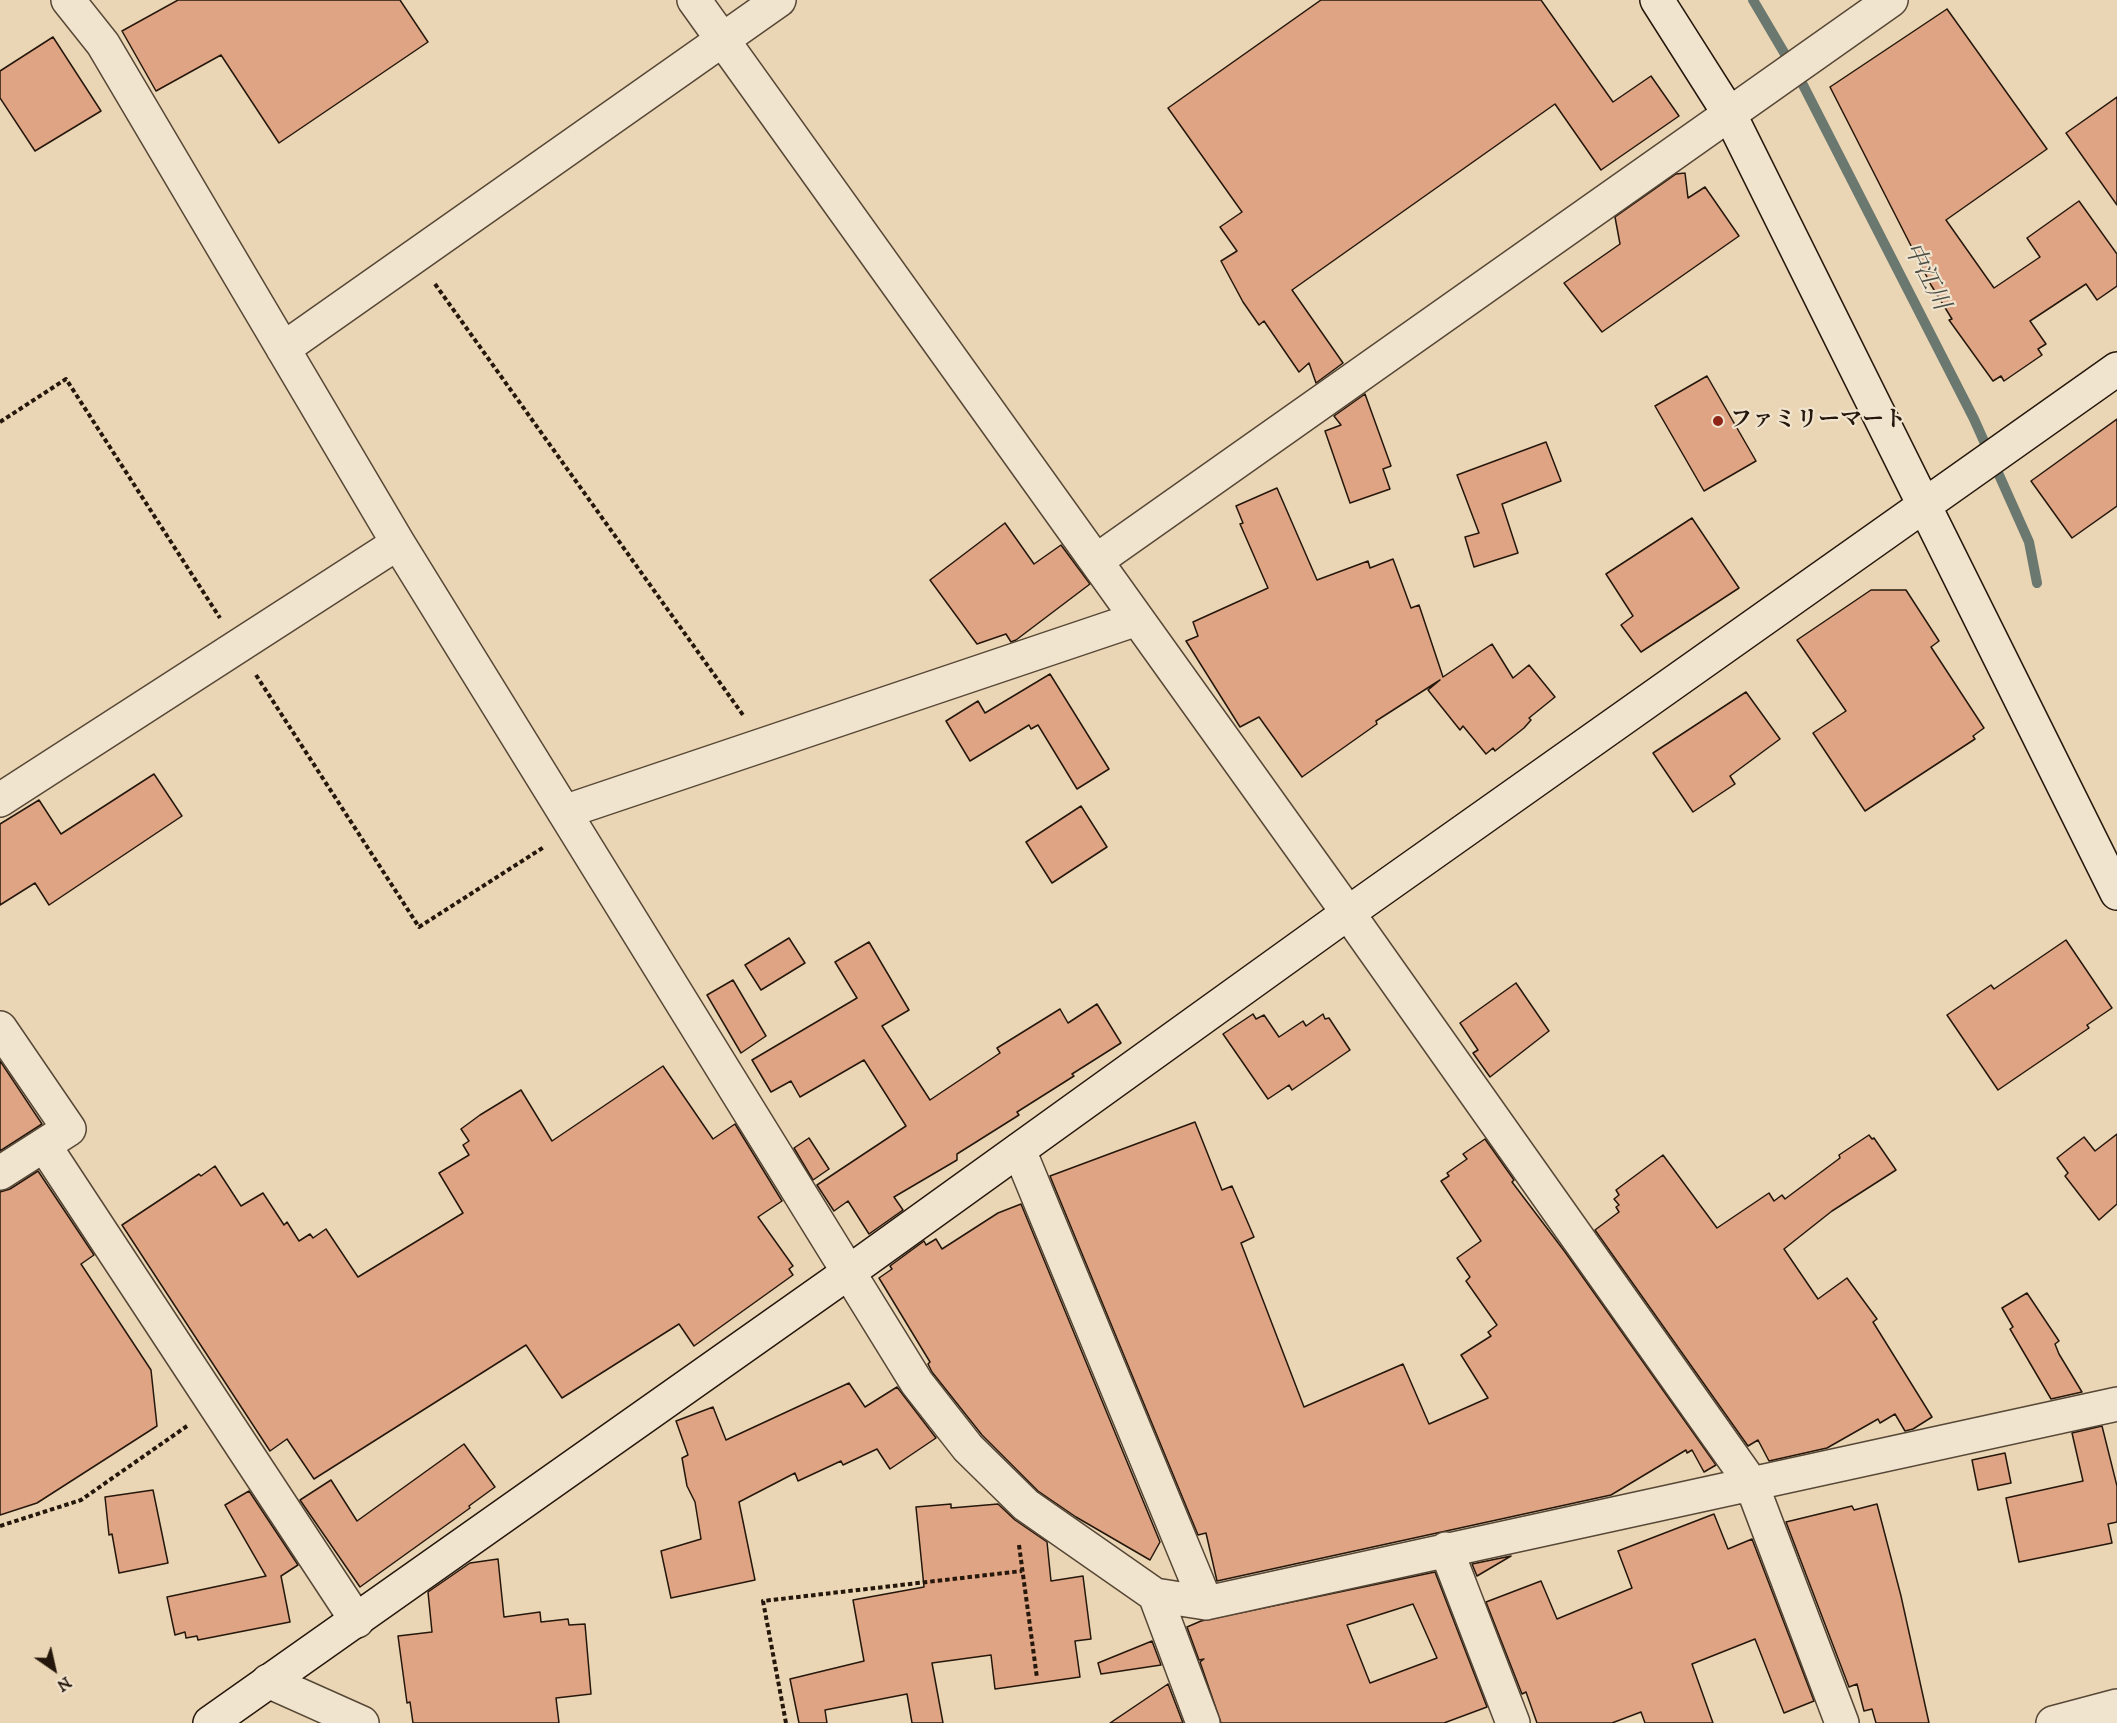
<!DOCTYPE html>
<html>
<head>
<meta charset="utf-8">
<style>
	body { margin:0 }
	#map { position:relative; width:2117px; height:1723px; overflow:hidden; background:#ead6b4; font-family:"IM FELL DW Pica",serif }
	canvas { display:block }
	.north { position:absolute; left:24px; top:1639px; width:60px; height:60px; -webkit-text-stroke:4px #f1e4ce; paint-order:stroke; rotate:146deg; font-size:16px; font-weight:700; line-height:24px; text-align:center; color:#25170c }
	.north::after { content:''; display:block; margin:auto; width:21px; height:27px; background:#25170c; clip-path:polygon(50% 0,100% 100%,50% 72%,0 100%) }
</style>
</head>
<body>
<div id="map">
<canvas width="2117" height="1723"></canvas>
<div class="north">N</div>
</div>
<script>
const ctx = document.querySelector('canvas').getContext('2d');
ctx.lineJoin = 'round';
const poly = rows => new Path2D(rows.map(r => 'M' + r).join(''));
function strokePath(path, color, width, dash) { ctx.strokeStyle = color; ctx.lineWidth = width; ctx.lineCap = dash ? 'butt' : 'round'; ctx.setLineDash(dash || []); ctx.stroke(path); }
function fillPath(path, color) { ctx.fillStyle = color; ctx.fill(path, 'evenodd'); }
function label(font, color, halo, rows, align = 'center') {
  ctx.font = font + ' "IM FELL DW Pica","Noto Serif JP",serif'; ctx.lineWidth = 4.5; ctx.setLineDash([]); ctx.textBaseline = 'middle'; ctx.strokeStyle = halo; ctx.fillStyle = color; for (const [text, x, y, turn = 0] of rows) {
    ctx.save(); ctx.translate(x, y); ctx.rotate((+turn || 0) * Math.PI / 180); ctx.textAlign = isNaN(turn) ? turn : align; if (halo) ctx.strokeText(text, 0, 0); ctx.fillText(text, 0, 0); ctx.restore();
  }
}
const stream = poly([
	[1753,0,1802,83,1974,419,2029,542,2037,583]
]);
const building = poly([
	[178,0,400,0,428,42,279,143,221,55,156,91,122,31,178,0],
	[1321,0,1541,0,1613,102,1651,76,1679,116,1601,170,1555,104,1292,290,1343,363,1316,383,1309,363,1299,372,1264,321,1259,325,1243,302,1221,261,1237,251,1220,227,1242,212,1168,108,1321,0],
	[1947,9,2047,149,1946,220,1994,288,2040,257,2027,238,2079,201,2117,254,2117,286,2097,300,2086,284,2030,321,2046,344,2038,349,2042,355,2004,381,2001,376,1993,381,1949,320,1952,319,1931,285,1830,87,1947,9],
	[53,37,101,111,35,151,0,98,0,71,53,37],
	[2117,97,2117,205,2066,133,2117,97],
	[1685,173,1688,198,1705,187,1739,236,1602,332,1564,283,1620,244,1615,217,1676,174,1685,173],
	[1707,376,1756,461,1704,491,1655,406,1707,376],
	[1365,394,1391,466,1383,469,1390,489,1350,503,1325,431,1341,425,1334,416,1365,394],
	[2117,419,2117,506,2072,538,2031,481,2117,419],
	[1546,442,1561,481,1502,504,1518,553,1474,567,1465,537,1479,533,1457,475,1546,442],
	[1277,488,1317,580,1368,561,1370,568,1393,559,1411,608,1419,605,1443,677,1492,644,1513,678,1529,665,1555,697,1529,718,1531,720,1524,728,1495,751,1493,748,1486,754,1463,726,1460,730,1428,690,1440,680,1376,721,1377,724,1302,777,1259,717,1240,727,1186,641,1198,636,1193,622,1268,588,1240,524,1243,523,1236,506,1277,488],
	[1692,518,1739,588,1641,652,1621,625,1633,616,1606,574,1692,518],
	[1005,523,1034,564,1061,545,1090,584,1016,640,1011,642,1006,634,977,644,930,580,1005,523],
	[1871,590,1906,590,1939,641,1931,647,1984,728,1973,736,1975,739,1865,811,1813,733,1846,711,1797,640,1871,590],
	[1050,674,1109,769,1077,789,1038,725,1031,729,1029,725,970,761,946,721,978,701,985,713,1050,674],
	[1746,692,1780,739,1730,776,1735,784,1693,812,1653,753,1746,692],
	[154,774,182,816,49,905,35,883,0,905,0,824,39,800,61,834,154,774],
	[1081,806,1107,847,1052,883,1026,842,1081,806],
	[789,938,805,963,761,990,745,965,789,938],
	[2066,940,2112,1008,2087,1025,2089,1028,1998,1090,1947,1015,1991,985,1994,989,2066,940],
	[869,942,909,1010,882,1026,930,1100,1000,1053,997,1048,1060,1009,1068,1023,1097,1004,1121,1043,1072,1074,1074,1076,1017,1112,1019,1115,957,1154,957,1160,894,1197,903,1210,869,1234,848,1201,834,1211,817,1185,906,1126,864,1060,800,1097,791,1081,771,1092,752,1060,857,998,835,962,869,942],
	[733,980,766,1036,741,1053,707,995,733,980],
	[1516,983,1549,1031,1490,1077,1473,1053,1478,1050,1460,1023,1516,983],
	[1253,1014,1256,1019,1264,1015,1279,1037,1303,1021,1306,1026,1323,1014,1325,1019,1329,1018,1350,1050,1292,1090,1289,1085,1268,1099,1223,1034,1253,1014],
	[0,1061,42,1124,0,1151,0,1061],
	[663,1066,713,1139,735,1124,782,1201,758,1217,793,1266,789,1269,793,1275,694,1346,679,1324,562,1398,526,1345,314,1479,287,1439,270,1451,122,1225,199,1174,201,1176,215,1166,241,1206,263,1193,284,1225,287,1222,299,1241,310,1234,313,1238,326,1229,358,1277,463,1213,439,1173,469,1155,463,1145,469,1141,461,1129,480,1115,521,1090,552,1141,663,1066],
	[1195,1122,1222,1190,1232,1186,1254,1237,1241,1243,1304,1407,1403,1364,1429,1424,1488,1398,1461,1355,1491,1336,1488,1332,1497,1325,1466,1281,1470,1277,1457,1258,1481,1241,1441,1181,1449,1176,1447,1173,1467,1159,1463,1154,1485,1139,1514,1180,1512,1182,1565,1252,1716,1465,1704,1472,1692,1450,1687,1453,1686,1450,1611,1495,1217,1581,1206,1533,1198,1535,1050,1176,1195,1122],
	[2117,1134,2117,1204,2099,1220,2065,1176,2068,1173,2057,1158,2084,1137,2095,1151,2117,1134],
	[1869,1135,1872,1139,1874,1138,1896,1170,1832,1211,1784,1249,1818,1299,1847,1278,1877,1319,1873,1322,1932,1417,1913,1429,1905,1431,1895,1414,1880,1423,1878,1419,1827,1448,1769,1461,1758,1440,1748,1446,1595,1230,1619,1212,1616,1207,1619,1205,1614,1199,1619,1195,1616,1190,1663,1155,1717,1228,1769,1193,1774,1201,1782,1195,1785,1199,1840,1158,1839,1155,1869,1135],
	[809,1138,829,1169,813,1180,794,1148,809,1138],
	[38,1171,94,1255,81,1264,151,1370,157,1426,37,1503,0,1515,0,1192,10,1189,38,1171],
	[1021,1204,1160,1542,1150,1560,1076,1517,1038,1491,982,1435,932,1372,928,1364,930,1362,879,1278,892,1269,890,1266,924,1241,926,1245,936,1239,942,1249,998,1213,1021,1204],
	[2027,1293,2059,1341,2055,1344,2059,1354,2082,1392,2051,1399,2010,1329,2013,1327,2002,1308,2027,1293],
	[849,1383,865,1407,897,1387,936,1438,890,1469,877,1449,843,1465,841,1461,798,1481,795,1473,739,1502,755,1580,671,1598,661,1551,701,1539,695,1502,687,1486,682,1458,688,1455,676,1421,713,1407,726,1440,849,1383],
	[2102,1426,2117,1486,2117,1522,2108,1524,2112,1543,2019,1562,2006,1498,2083,1481,2072,1433,2102,1426],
	[464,1444,495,1487,469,1506,470,1508,360,1587,300,1500,331,1480,357,1521,464,1444],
	[2005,1453,2011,1483,1978,1490,1972,1460,2005,1453],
	[153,1490,168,1563,119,1573,112,1534,109,1535,105,1497,153,1490],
	[249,1491,298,1565,281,1576,290,1622,198,1640,197,1636,186,1638,185,1632,175,1635,167,1597,266,1576,225,1505,249,1491],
	[951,1504,951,1508,998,1504,1015,1520,1047,1542,1051,1581,1083,1576,1091,1639,1075,1641,1080,1677,995,1689,991,1655,932,1663,943,1723,912,1723,907,1694,825,1710,827,1723,799,1723,790,1679,864,1661,853,1600,924,1587,916,1507,951,1504],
	[1877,1504,1901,1596,1929,1723,1876,1723,1872,1709,1864,1711,1857,1684,1849,1687,1786,1522,1852,1506,1854,1510,1877,1504],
	[1714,1514,1728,1549,1752,1539,1814,1701,1784,1713,1755,1639,1692,1664,1713,1723,1645,1723,1641,1712,1612,1723,1537,1723,1526,1692,1522,1694,1486,1602,1541,1581,1557,1619,1632,1588,1618,1551,1714,1514],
	[1511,1556,1477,1576,1472,1564,1511,1556],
	[498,1559,504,1617,540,1612,541,1622,568,1619,569,1625,585,1624,591,1694,556,1698,559,1723,413,1723,410,1702,407,1703,398,1636,432,1632,428,1592,470,1563,498,1559],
	[1435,1572,1487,1707,1444,1723,1221,1723,1200,1662,1204,1659,1199,1660,1187,1627,1201,1621,1435,1572],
	[1413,1604,1437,1658,1370,1683,1347,1625,1413,1604],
	[1152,1641,1161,1665,1101,1674,1098,1663,1152,1641],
	[1168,1684,1183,1723,1110,1723,1159,1690,1168,1684]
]);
const path = poly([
	[435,284,743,715],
	[0,422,66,379,220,618],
	[256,675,419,927,544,847],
	[0,1526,81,1500,187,1426],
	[1019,1545,1037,1678],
	[786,1723,763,1601,1022,1571]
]);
const street = poly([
	[68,0,103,44,398,543,917,1383,968,1448,1026,1505,1155,1595,1206,1603,2117,1404],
	[694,0,1348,913,1751,1483,1842,1723],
	[283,349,779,0],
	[1096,561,1891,0],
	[0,800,398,543],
	[564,812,1137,619],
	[0,1028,69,1129,0,1173],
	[44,1145,357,1621],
	[1019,1150,1206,1603],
	[1446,1549,1513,1723],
	[1155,1595,1203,1723],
	[268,1681,362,1723],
	[2053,1723,2117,1706]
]);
const secondary = poly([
	[1657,0,1730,115,2117,893],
	[210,1723,849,1272,1348,913,2117,369]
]);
const markers = [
	[1718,421,6,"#8f2418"]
];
const poiNames = [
	["ファミリーマート",1730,421]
];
const waterNames = [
	["中江川",1925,277,63]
];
strokePath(stream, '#6a7870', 10);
fillPath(building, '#dea483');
strokePath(building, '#25170c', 1.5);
strokePath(street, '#564736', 36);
strokePath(secondary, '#25170c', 36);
strokePath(path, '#25170c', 4, [4.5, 3]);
strokePath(street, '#f1e4ce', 33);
strokePath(secondary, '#f1e4ce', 33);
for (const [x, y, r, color] of markers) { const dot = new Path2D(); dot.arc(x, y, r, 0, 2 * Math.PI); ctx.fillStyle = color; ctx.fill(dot); strokePath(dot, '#f1e4ce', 2); }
label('bold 22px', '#25170c', '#f1e4ce', poiNames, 'left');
label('italic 24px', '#4d4f46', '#f1e4ce', waterNames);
</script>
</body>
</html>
